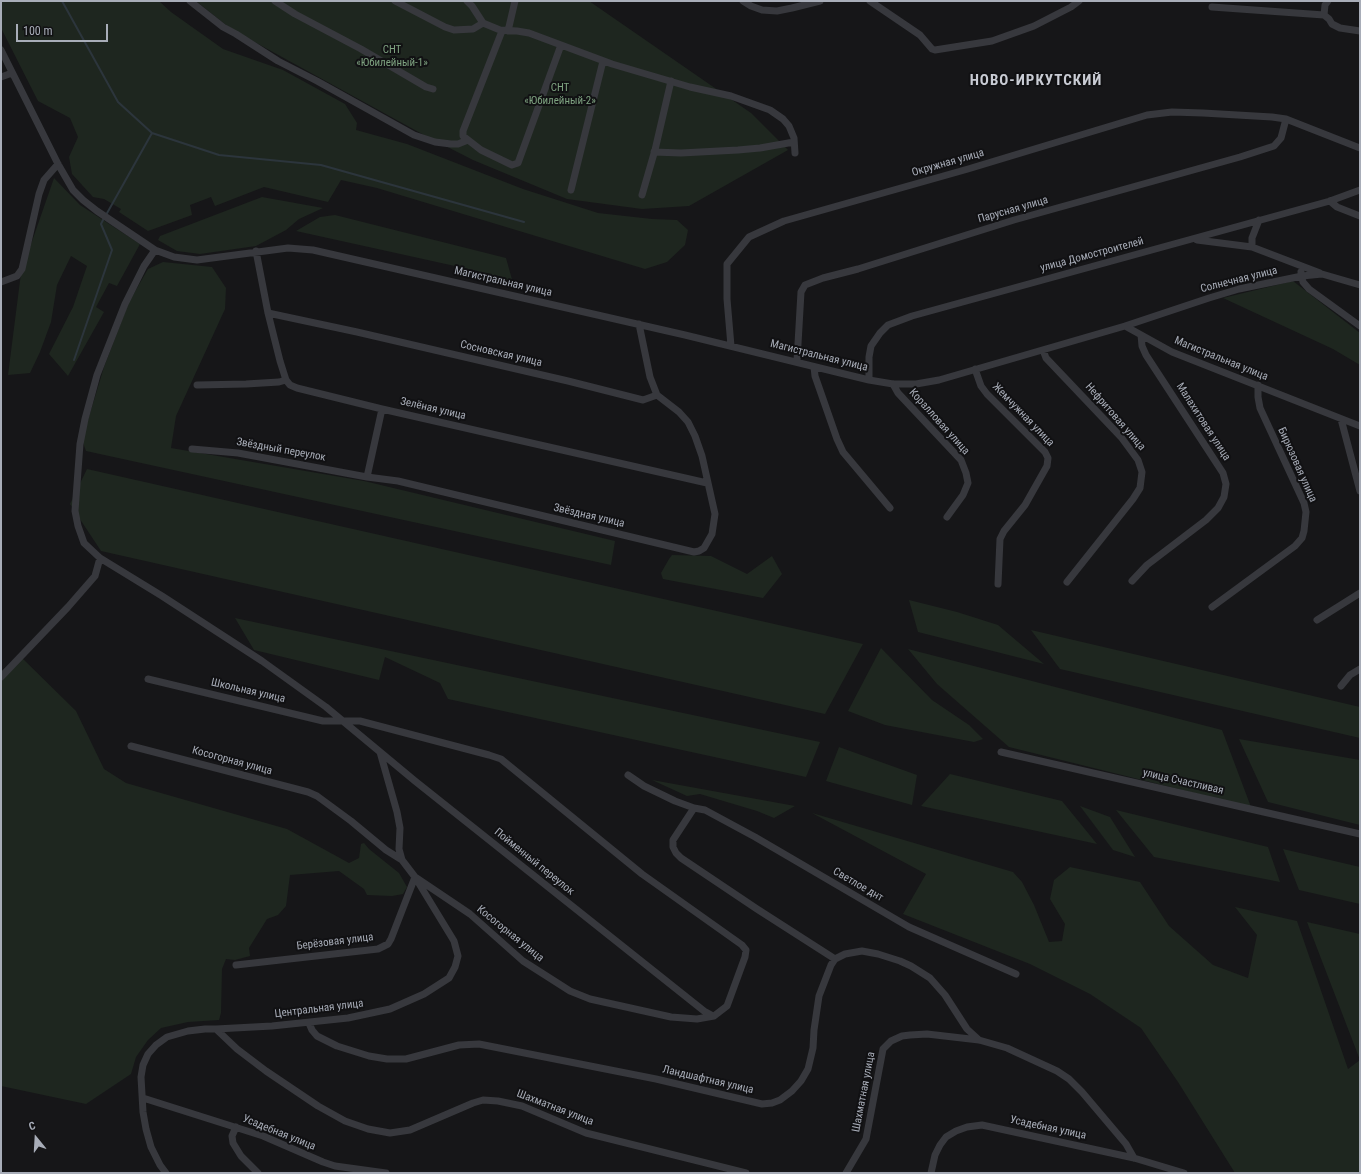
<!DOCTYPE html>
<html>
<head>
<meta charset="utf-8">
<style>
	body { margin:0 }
	#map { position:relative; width:1361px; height:1174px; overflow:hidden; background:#161618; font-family:"Roboto Condensed",sans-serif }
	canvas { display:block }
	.frame { position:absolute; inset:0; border:2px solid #a8adb8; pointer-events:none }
	.north { position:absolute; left:16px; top:1118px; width:40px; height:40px; -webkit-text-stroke:3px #111113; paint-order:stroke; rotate:342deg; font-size:11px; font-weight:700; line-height:16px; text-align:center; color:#a8adb8 }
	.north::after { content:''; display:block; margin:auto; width:14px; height:18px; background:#a8adb8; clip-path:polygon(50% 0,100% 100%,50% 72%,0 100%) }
	.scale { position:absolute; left:16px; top:24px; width:92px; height:18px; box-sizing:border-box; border:2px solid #a8adb8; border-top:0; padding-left:5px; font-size:12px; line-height:14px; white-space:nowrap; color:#a8adb8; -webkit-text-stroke:3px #111113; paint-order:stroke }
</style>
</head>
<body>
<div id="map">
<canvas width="1361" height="1174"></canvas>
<div class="frame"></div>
<div class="north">С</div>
<div class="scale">100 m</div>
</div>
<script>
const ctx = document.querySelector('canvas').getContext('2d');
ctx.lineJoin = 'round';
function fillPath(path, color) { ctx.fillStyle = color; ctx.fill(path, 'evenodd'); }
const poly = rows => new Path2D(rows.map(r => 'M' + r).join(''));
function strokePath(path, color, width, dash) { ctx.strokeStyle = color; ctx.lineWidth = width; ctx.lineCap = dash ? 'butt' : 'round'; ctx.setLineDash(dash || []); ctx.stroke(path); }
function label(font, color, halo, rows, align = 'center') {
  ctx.font = font + ' "Roboto Condensed",sans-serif'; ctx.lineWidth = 4; ctx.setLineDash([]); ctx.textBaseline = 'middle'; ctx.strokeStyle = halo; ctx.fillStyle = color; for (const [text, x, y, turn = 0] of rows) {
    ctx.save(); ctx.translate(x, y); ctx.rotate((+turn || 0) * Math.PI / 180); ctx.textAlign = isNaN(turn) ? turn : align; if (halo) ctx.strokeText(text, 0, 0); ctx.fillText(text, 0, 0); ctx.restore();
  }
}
const green = poly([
	[1,1,159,1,171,12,223,49,283,70,345,104,357,123,356,130,407,144,523,189,598,213,652,219,677,220,688,230,685,245,667,262,645,269,377,188,341,180,328,202,264,187,215,206,211,197,190,205,192,215,148,231,119,212,121,209,104,199,93,197,72,174,69,157,78,137,70,118,38,101,1,28],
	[196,1,589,1,751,113,788,150,689,206,642,209,567,199,473,160,424,135,231,29],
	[54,178,80,205,140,244,117,286,109,283,96,307,104,312,68,376,49,354,73,307,87,266,71,256,57,285,51,322,40,352,30,373,8,375,21,273],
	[262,197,323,208,299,219,286,230,256,246,200,254,177,251,158,240,160,236],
	[335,215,506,258,513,283,473,270,296,231,320,217],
	[163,262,212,267,226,288,225,309,176,416,171,448,364,481,615,541,611,565,86,451,82,440,104,367,129,302,148,269],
	[1293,281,1360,333,1360,365,1333,349,1223,298],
	[87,469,863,644,825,714,101,551,70,504],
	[672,555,711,556,747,574,772,556,782,574,763,598,663,579,661,573,669,559],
	[909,600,957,612,998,625,1044,664,918,632],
	[235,618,820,742,806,777,448,699,440,683,385,657,379,680,254,650],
	[1031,630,1360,707,1360,738,1060,669],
	[881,648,932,700,969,725,983,739,974,742,885,725,848,711],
	[908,649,1222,730,1251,807,1009,747,937,684],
	[20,656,76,711,104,769,126,783,287,829,349,863,359,858,361,844,364,843,369,849,399,873,407,887,403,894,392,896,367,895,364,889,339,871,290,875,286,906,278,915,267,919,249,948,250,956,235,960,226,959,222,969,221,1013,219,1020,188,1022,161,1028,148,1040,136,1057,131,1074,86,1104,1,1086,1,671],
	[1239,739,1360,760,1360,825,1268,802],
	[839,747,917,775,912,805,826,781],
	[950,774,1062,801,1097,844,921,806],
	[652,780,795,806,774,818,757,811,700,794,687,796],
	[1080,806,1110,817,1135,857,1113,850],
	[1116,810,1268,847,1280,882,1154,857],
	[812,813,1013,872,1022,882,1034,905,1049,942,1062,941,1065,924,1050,899,1054,880,1070,867,1140,882,1169,926,1213,965,1248,978,1257,935,1235,907,1297,921,1348,1069,1360,1060,1307,922,1360,934,1360,1173,1235,1173,1178,1082,1141,1028,1090,994,1030,964,903,914,926,874],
	[1283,849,1360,867,1360,904,1299,890]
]);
const stream = poly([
	[62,1,118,102,152,133,106,215],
	[152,133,219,155,321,165,524,222],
	[74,360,112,250,101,224,104,218]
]);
const minor = poly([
	[190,1,223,27,236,34,278,61,317,81,414,135,435,142,451,144,458,144,468,140],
	[275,1,295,14,361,49,426,87,433,89],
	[395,1,445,27,454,30,473,29,483,23],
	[467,1,472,6,483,23,500,30,517,31,529,33,612,64,690,87,731,96,770,110,783,119,789,126,794,138,795,153],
	[743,1,751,6,762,10,777,11,792,8,820,1],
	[870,1,920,35,932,49,935,50,992,41,1034,26,1071,7,1079,1],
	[1212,7,1324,15],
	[1324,15,1329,19,1332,24,1340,28,1360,31],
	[1324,15,1325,5,1328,1],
	[502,31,463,131,463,136,481,150,512,165,518,163,561,45],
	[508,31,515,1],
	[1,50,58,164,73,190,83,200,97,211,155,250,174,257,197,260,288,248,313,250,685,335,869,380,893,384,916,384,939,380,1125,326,1172,352,1360,426],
	[1,77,12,73],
	[654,152,681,153,738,150,760,148,794,142],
	[571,190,603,61],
	[642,195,655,150,671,81],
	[1330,201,1337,207,1360,216],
	[1197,240,1252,247,1320,273],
	[1252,247,1252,238,1259,220],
	[155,250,144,266,125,304,97,375,85,419,80,444,75,511,78,526,84,543,100,558,162,596,262,661,326,707,415,781,704,1011,713,1016],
	[256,251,268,313,280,361,286,380,290,385,297,388,382,409,707,483],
	[1301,272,1303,282,1309,289,1360,326],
	[1,282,17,276,22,269,39,194,44,180,58,164],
	[268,313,357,332,568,381,643,400,657,395,650,377,639,324],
	[1125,326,1209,298,1239,289,1302,276,1322,274,1360,285],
	[731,346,727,299,727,264,749,237,784,221,968,169,1147,115,1172,112,1203,113,1272,117,1286,119,1360,148],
	[1043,350,1046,358,1121,437,1138,460,1142,472,1140,488,1133,499,1067,582],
	[797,361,801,292,805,285,823,278,858,269,1014,220,1240,157,1274,146,1281,138,1286,119],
	[814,367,815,376,837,439,843,452,890,508],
	[975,369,981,386,987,394,1045,452,1048,458,1047,466,1025,505,1004,531,1000,539,998,584],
	[869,380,869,357,871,346,880,333,888,325,912,316,1330,201,1360,190],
	[893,384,898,393,961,460,966,473,968,483,963,495,947,517],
	[197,385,246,384,279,382,286,380],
	[382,409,367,477,398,481,694,552,699,551,704,548,712,534,715,514,702,456,695,436,688,422,679,412,657,395],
	[1341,419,1360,491],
	[192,449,238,453,367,477],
	[1132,581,1147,565,1206,520,1218,508,1224,497,1226,484,1223,473,1146,355,1142,346,1141,335],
	[1212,607,1295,546,1302,538,1304,531,1306,512,1304,503,1260,408,1258,397,1258,385],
	[1317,620,1360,593],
	[1,677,68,607,95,576,100,558],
	[148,679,323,721,360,721,489,755,501,759,642,874,742,945,746,950,745,957,727,1006,714,1016,697,1019,671,1017,590,999,570,991,523,961,470,914,415,877,391,939,388,944,378,949,236,965],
	[1341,686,1350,675,1360,669],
	[131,746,308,792,317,796,351,821,386,850,402,860],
	[1001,752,1360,834],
	[628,775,644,786,675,801,694,808,673,840,673,847,676,853,681,858,757,909,835,959],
	[694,808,705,810,755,837,909,927,1016,974],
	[309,1023,312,1030,317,1036,337,1046,369,1056,387,1059,406,1059,459,1045,479,1044,656,1079,762,1104,772,1103,780,1100,792,1091,801,1081,808,1069,813,1048,814,1030,819,996,831,965,835,959,845,954,862,951,878,954,900,961,911,966,930,978,945,995,967,1029,979,1040],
	[216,1029,272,1026,348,1018,390,1009,424,994,449,978,455,967,458,956,454,941,415,877,402,860,399,849,400,828,397,812,380,752],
	[143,1098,263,1136,323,1162,335,1166,386,1173],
	[236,1127,232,1136,233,1143,241,1156,258,1173],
	[166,1173,160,1165,151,1147,146,1129,143,1112,141,1077,143,1065,148,1054,156,1045,167,1037,188,1031,205,1029,216,1029,237,1049,266,1071,318,1106,345,1121,368,1129,390,1133,410,1130,473,1103,483,1100,498,1101,522,1106,586,1133,746,1173],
	[846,1173,866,1139,883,1049,891,1041,902,1036,910,1035,927,1034,979,1040,1007,1048,1057,1071,1069,1079,1082,1092,1126,1144,1134,1158],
	[931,1173,935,1155,940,1145,946,1137,956,1131,967,1127,982,1125,1134,1158,1184,1173]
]);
const parkNames = [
	["СНТ",392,50],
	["«Юбилейный-1»",392,63],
	["СНТ",560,88],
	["«Юбилейный-2»",560,101]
];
const streetNames = [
	["Окружная улица",948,163,-16],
	["Парусная улица",1013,210,-16],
	["улица Домостроителей",1092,255,-15],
	["Солнечная улица",1239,280,-14],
	["Магистральная улица",503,282,13],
	["Сосновская улица",501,354,13],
	["Магистральная улица",819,356,14],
	["Магистральная улица",1221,359,22],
	["Зелёная улица",433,409,13],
	["Жемчужная улица",1023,415,46],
	["Нефритовая улица",1115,417,49],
	["Коралловая улица",939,422,48],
	["Малахитовая улица",1203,422,57],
	["Звёздный переулок",281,450,10],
	["Бирюзовая улица",1297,465,66],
	["Звёздная улица",589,516,13],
	["Школьная улица",248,691,13],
	["Косогорная улица",232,761,15],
	["улица Счастливая",1183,782,13],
	["Пойменный переулок",534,862,39],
	["Светлое днт",858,885,30],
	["Косогорная улица",510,934,39],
	["Берёзовая улица",335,942,-7],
	["Центральная улица",319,1009,-7],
	["Ландшафтная улица",708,1080,13],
	["Шахматная улица",864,1092,-79],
	["Шахматная улица",555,1108,21],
	["Усадебная улица",1048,1128,12],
	["Усадебная улица",279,1133,22]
];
const districtNames = [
	["НОВО-ИРКУТСКИЙ",1036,81]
];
fillPath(green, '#1e261f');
strokePath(stream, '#2c353c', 2);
strokePath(minor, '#37383d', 7);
label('11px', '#7fa381', '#111113', parkNames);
label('11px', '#a8adb8', '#111113', streetNames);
ctx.letterSpacing = '1px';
label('bold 15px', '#c9ccd4', '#111113', districtNames);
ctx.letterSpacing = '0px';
</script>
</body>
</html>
